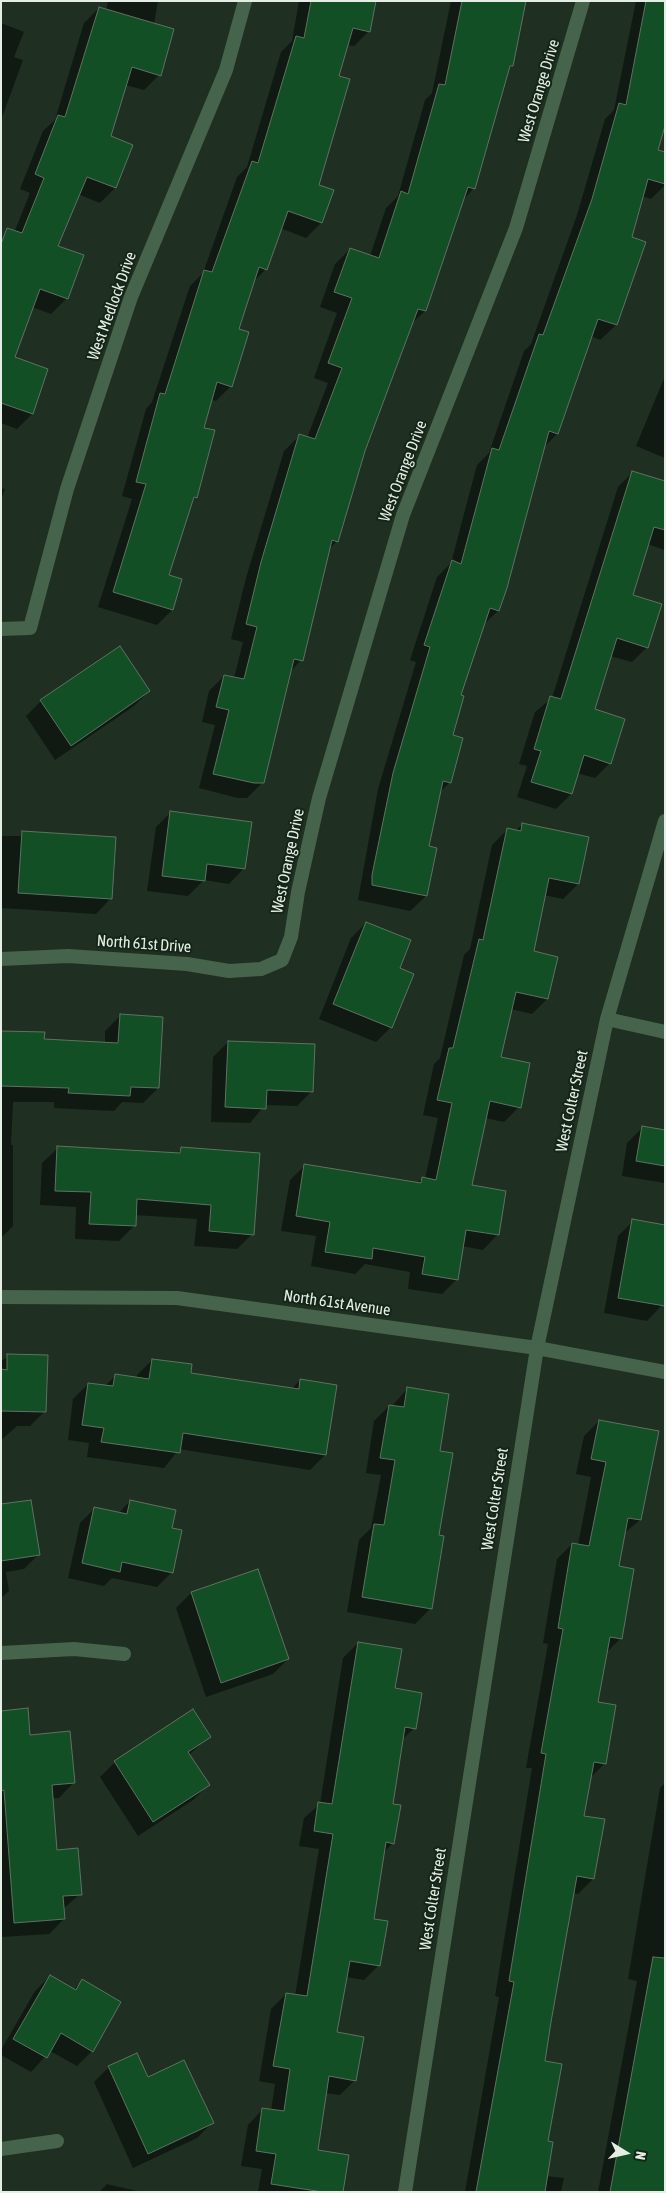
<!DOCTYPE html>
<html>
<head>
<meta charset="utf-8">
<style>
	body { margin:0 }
	#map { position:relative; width:666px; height:2193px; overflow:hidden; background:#1f2f22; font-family:"Asap Condensed",sans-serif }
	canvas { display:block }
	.frame { position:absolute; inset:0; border:2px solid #e4eee5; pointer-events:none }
	.north { position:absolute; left:601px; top:2128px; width:50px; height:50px; -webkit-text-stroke:4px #152518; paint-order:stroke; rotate:100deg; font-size:14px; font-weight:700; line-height:20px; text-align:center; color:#e4eee5 }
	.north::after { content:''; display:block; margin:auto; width:18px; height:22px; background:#e4eee5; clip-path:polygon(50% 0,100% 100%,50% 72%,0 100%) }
</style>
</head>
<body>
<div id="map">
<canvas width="666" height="2193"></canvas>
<div class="frame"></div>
<div class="north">N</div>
</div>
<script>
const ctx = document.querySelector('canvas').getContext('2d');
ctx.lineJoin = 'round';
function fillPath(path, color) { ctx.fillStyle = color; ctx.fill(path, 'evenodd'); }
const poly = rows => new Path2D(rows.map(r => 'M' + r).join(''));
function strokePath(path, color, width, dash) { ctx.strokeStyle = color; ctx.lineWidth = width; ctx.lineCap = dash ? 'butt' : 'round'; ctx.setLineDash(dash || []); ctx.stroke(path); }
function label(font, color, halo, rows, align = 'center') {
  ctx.font = font + ' "Asap Condensed",sans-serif'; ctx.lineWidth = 4; ctx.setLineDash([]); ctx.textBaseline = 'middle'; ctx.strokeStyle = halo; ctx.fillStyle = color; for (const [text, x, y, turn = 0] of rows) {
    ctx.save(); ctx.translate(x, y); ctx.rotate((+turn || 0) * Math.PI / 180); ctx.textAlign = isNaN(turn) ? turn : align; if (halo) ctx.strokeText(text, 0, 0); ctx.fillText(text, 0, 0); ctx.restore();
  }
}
const shadow = poly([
	[108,1,158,1,154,24,159,75,144,90,125,85,110,137,132,145,115,188,100,203,78,194,57,247,82,256,67,298,51,314,32,307,13,358,46,370,32,414,17,429,1,423,1,251,12,238,30,193,20,189,43,131,55,120,84,23,99,8,106,10],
	[299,1,375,1,369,31,354,46,347,45,338,77,317,185,321,223,306,238,280,228,266,269,253,282,238,330,231,386,216,401,211,399,203,429,196,497,191,502,167,576,181,580,172,610,157,625,98,607,132,499,122,496,146,409,152,402,190,286,203,273,237,177,247,167,281,52,292,41],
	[451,1,524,1,512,66,507,70,474,188,463,200,425,311,410,325,364,451,337,541,328,550,301,660,289,673,262,783,247,798,238,798,199,788,215,725,202,722,209,691,224,676,234,678,243,642,231,639,246,578,284,451,299,436,307,438,328,383,314,378,337,313,320,307,335,264,350,249,370,256,386,208,398,196,425,100,432,93],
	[636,1,665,1,656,151,665,153,665,185,651,199,642,196,630,238,644,243,616,325,600,340,591,336,557,434,543,448,498,611,483,625,460,696,452,736,450,782,440,792,428,847,435,849,426,896,410,911,358,900,378,789,416,662,410,660,437,577,451,563,477,465,489,453,524,351,531,344,577,215,605,119,614,110],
	[1,23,24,32,14,57,23,60,1,120],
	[665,376,665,458,636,446],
	[633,472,665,482,665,550,647,544,631,595,647,647,632,662,610,656,593,710,610,763,595,778,577,773,571,794,556,809,517,797,527,766,519,764,535,712,552,698,618,487],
	[1,488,5,489,1,500],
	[119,647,149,691,134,706,55,760,26,716,41,701],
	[171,812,244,868,229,884,204,880,188,896,147,891,156,827],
	[523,824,578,884,563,899,544,895,532,952,547,999,532,1014,511,1009,499,1058,519,1107,504,1122,485,1118,470,1186,498,1234,483,1250,462,1246,457,1279,442,1294,408,1289,410,1272,365,1264,355,1274,311,1266,316,1236,281,1231,290,1180,305,1165,417,1183,422,1179,425,1179,438,1118,423,1115,434,1064,440,1058,464,955,470,949,492,845,507,830,515,831],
	[23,833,111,898,96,914,1,908,1,836,20,836],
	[366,923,398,969,391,1027,376,1042,319,1019,351,938],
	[120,1016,158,1088,143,1103,122,1102,114,1111,54,1108,54,1102,13,1102,11,1145,13,1145,13,1226,1,1238,1,1032,43,1040,105,1043,105,1031],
	[228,1042,312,1091,297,1106,265,1105,250,1123,211,1122,213,1057],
	[642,1128,665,1131,665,1183,622,1176,627,1143],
	[58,1148,176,1154,181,1149,252,1234,237,1249,194,1246,197,1219,135,1215,134,1226,119,1241,75,1239,76,1207,40,1205,42,1163],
	[633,1221,664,1226,665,1221,665,1292,662,1305,647,1321,604,1313,618,1236],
	[8,1356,45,1411,30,1426,17,1426,1,1440,1,1362],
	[152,1360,190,1374,292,1389,300,1380,325,1455,310,1470,179,1449,164,1468,87,1457,89,1443,68,1440,73,1399,88,1384,105,1386,115,1376,137,1379,137,1375],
	[408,1388,439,1452,438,1536,430,1609,415,1624,347,1612,359,1540,371,1528,381,1475,366,1473,374,1421,389,1406,392,1406],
	[599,1421,640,1520,623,1534,618,1567,621,1638,606,1653,597,1703,604,1764,590,1778,583,1817,593,1879,578,1894,573,1893,544,2062,546,2176,564,2178,561,2192,465,2192,499,1997,495,1996,532,1768,526,1768,548,1644,543,1643,557,1559,572,1544,578,1545,591,1477,576,1474,584,1436],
	[130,1501,171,1529,172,1572,157,1587,112,1578,104,1586,68,1578,80,1523,95,1508,118,1514],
	[1,1506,39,1554,24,1569,6,1572,9,1591,1,1598],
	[258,1570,288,1659,273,1674,206,1697,176,1608,191,1593],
	[358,1643,394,1689,414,1728,402,1740,391,1805,393,1843,383,1853,372,1920,379,1965,364,1980,346,1977,336,2033,355,2080,340,2095,325,2093,316,2151,342,2192,258,2192,262,2169,241,2166,248,2125,263,2109,271,2111,275,2084,259,2081,271,2009,286,1994,295,1996,319,1849,299,1846,304,1818,320,1804,343,1658],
	[1,1712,74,1782,59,1798,52,1798,56,1851,80,1894,63,1909,64,1919,49,1934,1,1937],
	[209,1736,189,1755,208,1785,193,1800,138,1836,100,1777,115,1762],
	[665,1783,665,2192,598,2192,637,1981,628,1979,660,1788],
	[50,1976,74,1990,82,1981,92,2051,77,2066,50,2051,31,2072,1,2055,1,2050,35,1991],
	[109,2067,147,2079,212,2123,197,2138,133,2168,94,2082],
	[107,2184,141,2192,99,2192]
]);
const building = poly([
	[311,1,376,1,370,32,353,28,339,76,350,79,319,185,334,190,322,223,288,211,267,270,259,267,239,329,249,332,232,387,217,382,204,428,215,430,197,498,194,497,169,575,182,579,173,610,113,592,146,484,136,482,160,393,165,394,204,270,212,272,252,161,258,163,296,36,304,38,311,1],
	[462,1,526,1,513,66,510,66,475,189,468,187,426,311,418,309,365,451,338,542,332,540,303,661,294,659,264,783,254,783,213,774,229,710,216,707,224,675,244,679,257,627,246,624,261,562,299,434,315,439,342,368,328,363,352,298,334,292,350,248,379,258,401,191,408,194,439,84,445,85,462,1],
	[646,1,665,1,665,126,658,150,665,152,665,184,648,179,632,237,646,242,617,325,598,319,558,434,549,431,507,588,499,611,490,608,461,695,464,696,453,735,463,738,451,783,443,781,429,846,437,848,427,896,372,885,372,875,393,773,430,647,424,645,452,560,461,564,492,448,499,450,539,334,543,335,592,199,619,103,626,105,646,1],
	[99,7,174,29,161,76,132,67,111,136,133,145,116,188,87,177,58,246,84,255,68,299,40,289,15,357,48,369,33,414,1,403,1,244,7,228,22,233,44,178,35,174,58,115,65,117,99,7],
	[632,471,665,481,665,530,654,527,633,595,662,604,648,648,617,638,595,709,625,719,611,764,584,755,572,794,531,782,541,751,534,749,550,696,561,699,632,471],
	[120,646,150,691,71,746,40,700,120,646],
	[170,811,252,822,245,869,207,864,205,881,162,876,170,811],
	[522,823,589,837,579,884,549,878,534,951,558,957,548,999,516,992,501,1057,530,1063,521,1108,490,1101,472,1185,506,1191,499,1235,466,1230,458,1280,422,1274,425,1257,373,1248,372,1259,325,1252,330,1222,296,1216,304,1164,421,1183,422,1177,436,1180,452,1103,437,1100,449,1048,453,1048,479,939,483,940,507,828,521,831,522,823],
	[22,831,116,837,112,899,18,893,22,831],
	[366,922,411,940,400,968,414,974,392,1028,333,1004,366,922],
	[120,1014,163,1017,159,1088,131,1087,130,1096,68,1093,69,1088,1,1086,1,1031,45,1032,44,1039,118,1043,120,1014],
	[228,1041,315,1044,313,1092,267,1090,266,1109,225,1107,228,1041],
	[642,1126,665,1130,665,1166,636,1161,642,1126],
	[57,1146,180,1153,181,1147,260,1153,254,1235,209,1231,211,1205,137,1199,136,1226,89,1224,91,1192,55,1191,57,1146],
	[632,1219,665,1225,665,1306,618,1298,632,1219],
	[7,1354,48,1355,46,1412,1,1411,1,1369,7,1370,7,1354],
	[152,1359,192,1364,191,1373,299,1389,300,1379,337,1385,326,1455,183,1433,180,1453,101,1442,104,1428,82,1425,88,1383,113,1386,115,1374,149,1379,152,1359],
	[407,1387,449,1394,440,1451,453,1453,439,1535,444,1536,432,1609,362,1597,374,1524,384,1525,395,1460,380,1458,389,1405,404,1407,407,1387],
	[599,1420,659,1431,641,1520,628,1518,619,1566,634,1569,622,1639,610,1637,598,1702,616,1705,606,1764,594,1762,584,1816,605,1819,594,1879,577,1876,551,2022,545,2061,562,2064,548,2141,553,2142,545,2192,476,2192,514,1982,509,1981,546,1754,541,1753,563,1629,558,1628,572,1543,589,1546,606,1462,591,1459,599,1420],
	[31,1500,40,1555,1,1561,1,1504,31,1500],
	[130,1500,176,1510,172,1528,182,1530,173,1573,122,1562,120,1572,82,1563,94,1507,127,1514,130,1500],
	[258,1569,289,1659,221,1683,191,1592,258,1569],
	[358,1642,402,1649,395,1688,422,1693,416,1729,405,1727,393,1804,401,1805,394,1844,386,1842,374,1919,388,1921,380,1966,350,1961,337,2032,364,2037,356,2081,329,2076,318,2150,349,2155,343,2192,323,2192,271,2184,276,2154,256,2151,262,2108,284,2111,290,2069,273,2066,286,1993,307,1996,333,1834,314,1831,318,1802,332,1804,358,1642],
	[28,1708,30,1735,70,1731,75,1783,52,1785,57,1850,78,1848,82,1895,63,1896,65,1919,14,1923,4,1790,1,1791,1,1711,28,1708],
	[193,1709,211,1737,188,1752,210,1785,153,1822,114,1761,193,1709],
	[653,1957,665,1958,665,2192,610,2192,653,1957],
	[50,1975,76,1990,82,1979,121,2002,93,2052,61,2033,47,2058,13,2039,50,1975],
	[137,2053,148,2077,184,2060,214,2123,148,2154,108,2066,137,2053]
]);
const minor = poly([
	[1,629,30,628,67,489,131,297,226,70,245,1],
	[1,959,68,956,187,964,229,971,261,969,282,960,291,937,298,892,319,798,403,515,516,228,583,1],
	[607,1019,665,1032],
	[1,1297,177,1298,537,1348,665,1372],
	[1,1653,74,1649,124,1654],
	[1,2149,57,2141],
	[405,2192,537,1348,607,1019,665,821]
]);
const streetNames = [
	["West Orange Drive",539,91,-73],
	["West Medlock Drive",112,306,-70],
	["West Orange Drive",403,471,-69],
	["West Orange Drive",288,861,-78],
	["North 61st Drive",144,944,4],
	["West Colter Street",572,1101,-78],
	["North 61st Avenue",337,1303,8],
	["West Colter Street",495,1499,-81],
	["West Colter Street",433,1899,-81]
];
fillPath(shadow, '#0007');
fillPath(building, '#124f25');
strokePath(building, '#5f7262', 1);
strokePath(minor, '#46634b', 14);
label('16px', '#e4eee5', '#152518', streetNames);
</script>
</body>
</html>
